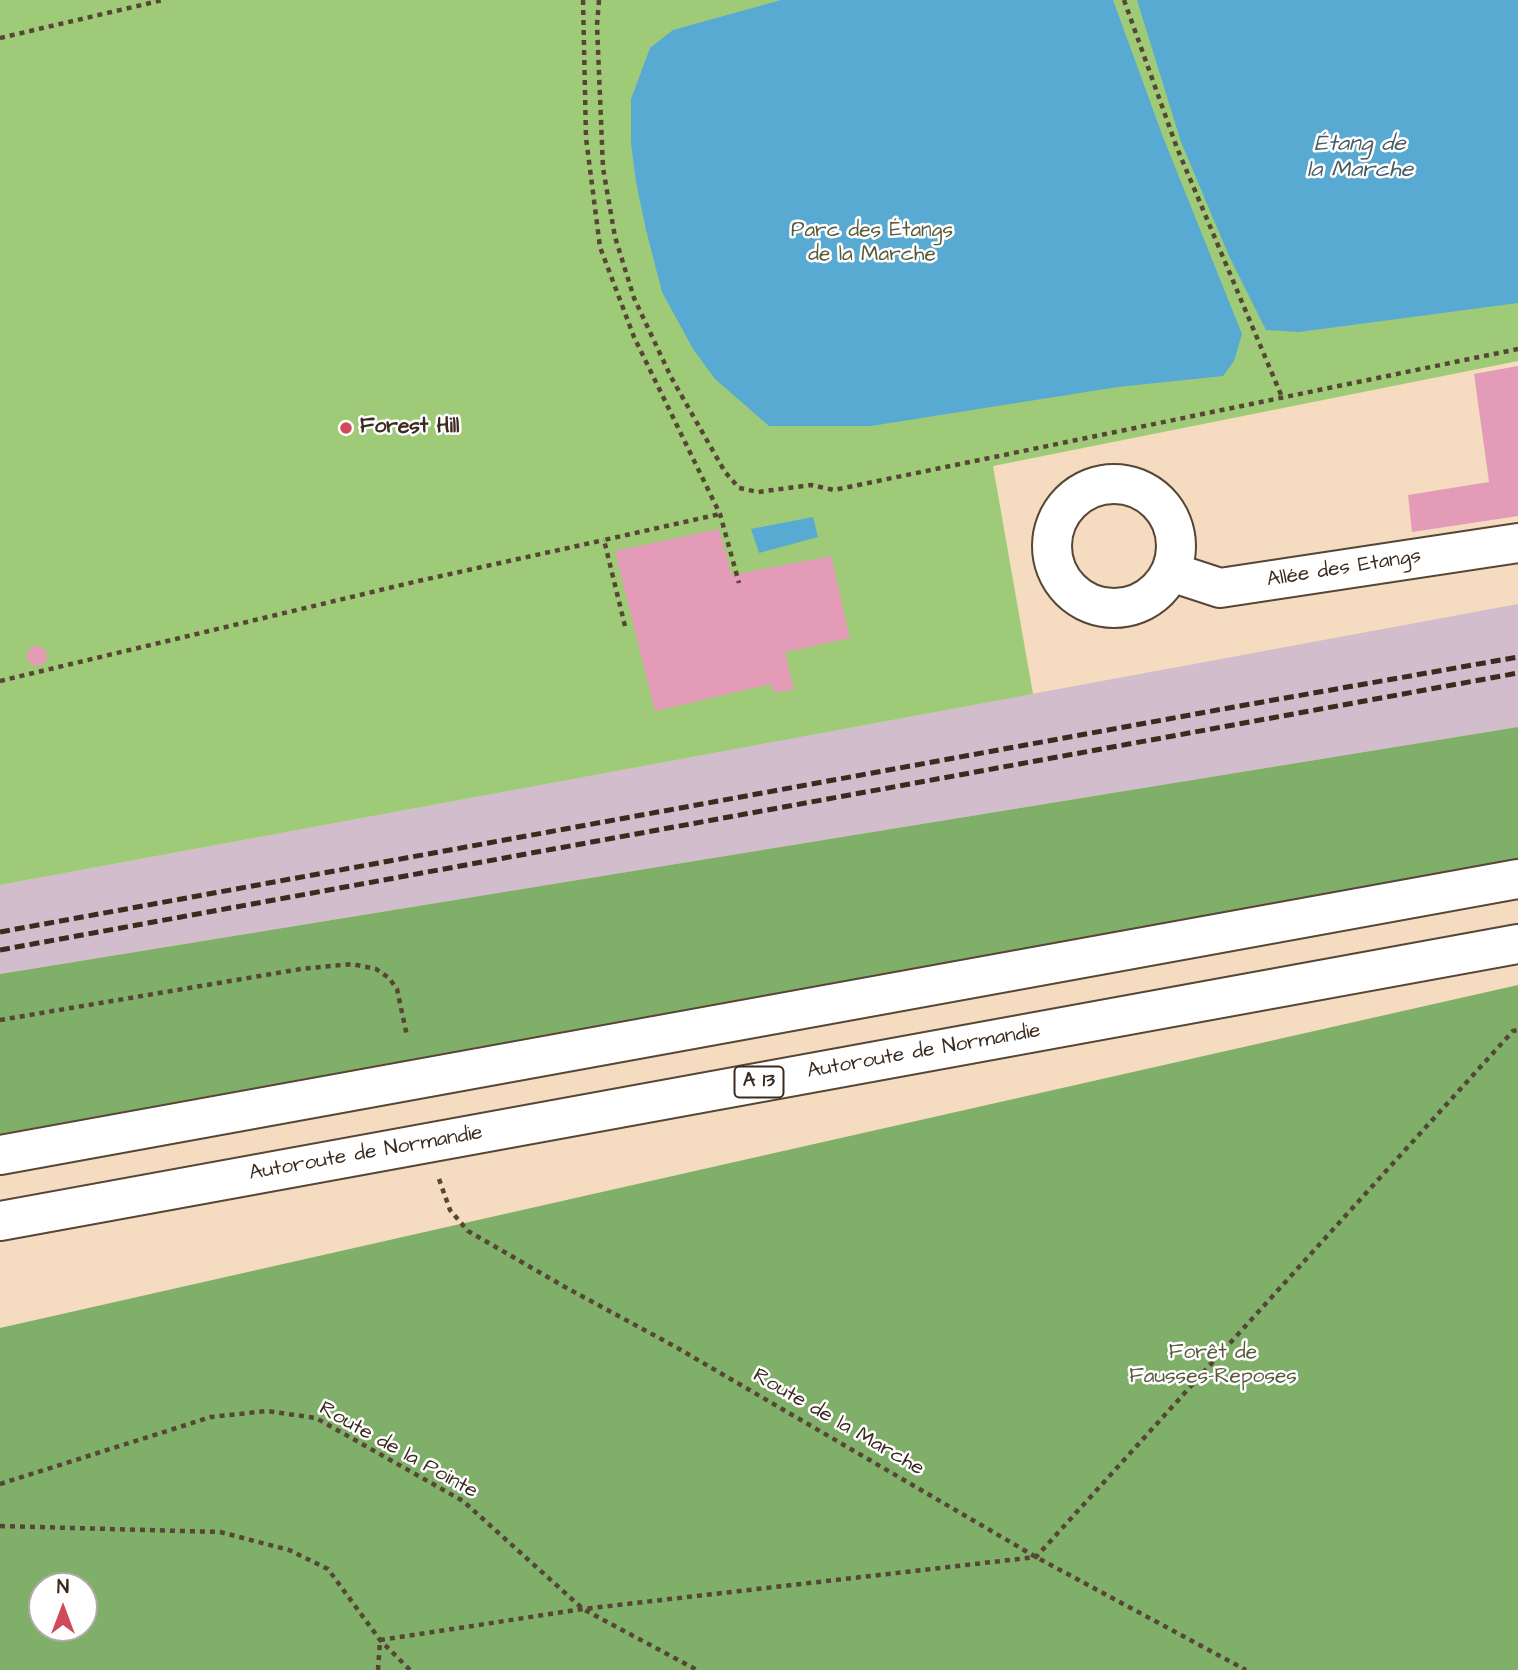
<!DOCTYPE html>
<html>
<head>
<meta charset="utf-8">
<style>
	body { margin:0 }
	#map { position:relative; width:1518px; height:1670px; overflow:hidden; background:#f5dbbf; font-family:"Architects Daughter",sans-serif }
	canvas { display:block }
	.north { position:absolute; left:28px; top:1572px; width:70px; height:70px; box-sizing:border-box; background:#fff; border:2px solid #b1aaa5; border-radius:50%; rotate:0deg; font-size:19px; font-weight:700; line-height:28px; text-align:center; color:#3b2a1e }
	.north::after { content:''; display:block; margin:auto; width:24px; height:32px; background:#d1495b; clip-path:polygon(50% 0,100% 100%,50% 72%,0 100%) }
</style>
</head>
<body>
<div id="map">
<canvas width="1518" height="1670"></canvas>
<div class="north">N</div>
</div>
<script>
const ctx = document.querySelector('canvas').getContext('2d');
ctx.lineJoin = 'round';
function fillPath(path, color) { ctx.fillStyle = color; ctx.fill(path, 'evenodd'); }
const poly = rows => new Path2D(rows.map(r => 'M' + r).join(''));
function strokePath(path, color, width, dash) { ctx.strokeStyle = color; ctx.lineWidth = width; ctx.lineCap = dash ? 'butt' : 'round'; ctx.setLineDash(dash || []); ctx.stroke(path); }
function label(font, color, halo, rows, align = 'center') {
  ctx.font = font + ' "Architects Daughter",sans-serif'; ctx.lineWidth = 5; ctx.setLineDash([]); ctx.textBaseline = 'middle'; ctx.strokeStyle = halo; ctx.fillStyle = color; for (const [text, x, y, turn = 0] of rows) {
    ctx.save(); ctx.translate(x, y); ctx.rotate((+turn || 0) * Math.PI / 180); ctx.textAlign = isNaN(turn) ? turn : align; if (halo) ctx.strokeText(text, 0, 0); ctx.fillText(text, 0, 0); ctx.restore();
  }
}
const industrial = poly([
	[1518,604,1518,727,0,974,0,885]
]);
const green = poly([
	[0,0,1518,0,1518,361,993,466,1033,694,0,885]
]);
const forest = poly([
	[1518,727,1518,862,0,1139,0,974],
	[1518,985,1518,1670,0,1670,0,1328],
	[84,1586,84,1628,42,1628,42,1586]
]);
const water = poly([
	[781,0,1113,0,1163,137,1242,334,1234,361,1223,376,1118,387,871,426,769,426,715,379,693,349,662,292,646,230,636,182,631,143,631,99,650,48,673,30],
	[1137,0,1518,0,1518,303,1299,332,1266,330,1229,256,1181,142],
	[813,517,818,537,759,553,751,529]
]);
const building = poly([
	[1518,366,1518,516,1412,532,1408,495,1489,482,1474,374],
	[719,529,732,575,831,556,850,638,785,652,794,690,774,692,771,684,655,711,615,551],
	'27 656a10 10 0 1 1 20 0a10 10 0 1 1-20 0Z'
]);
const path = poly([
	[583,0,586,138,600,247,634,337,720,514,739,583],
	[599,0,597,25,603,168,615,237,634,298,671,377,725,472,739,488,758,492,811,485,834,490,1518,349],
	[1124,0,1177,148,1282,397],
	[0,38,163,0],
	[625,626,604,540,720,514],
	[0,681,414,582,604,540],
	[0,1020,301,969,352,964,376,969,389,978,397,989,407,1036],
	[439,1179,450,1210,468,1231,565,1287,674,1346,1036,1557,1246,1670],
	[0,1484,211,1417,267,1411,316,1418,463,1501,583,1609,697,1670],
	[0,1526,220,1532,289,1550,328,1569,380,1640,410,1670],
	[380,1640,583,1609,1036,1557,1513,1031,1518,1030],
	[378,1670,380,1641]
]);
const minor = poly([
	'1052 546a62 62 0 1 1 124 0a62 62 0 1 1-124 0Z',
	[1171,572,1220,588,1518,543]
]);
const highway = poly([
	[0,1155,1518,879],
	[0,1221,1518,944]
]);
const rail = poly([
	[0,932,1234,707,1518,657],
	[0,950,1518,673]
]);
const markers = [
	[346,428,7,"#d1495b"]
];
const shields = [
	[759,1082,49]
];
const shieldNames = [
	["A 13",759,1082]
];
const parkNames = [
	["Parc des Étangs",872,232],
	["de la Marche",872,256],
	["Forêt de",1213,1354],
	["Fausses-Reposes",1213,1378]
];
const poiNames = [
	["Forest Hill",360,428]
];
const streetNames = [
	["Allée des Etangs",1344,569,-9],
	["Autoroute de Normandie",924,1052,-10],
	["Autoroute de Normandie",366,1154,-10],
	["Route de la Marche",838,1423,30],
	["Route de la Pointe",398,1451,29]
];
const waterNames = [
	["Étang de",1360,145],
	["la Marche",1360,171]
];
fillPath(industrial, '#d1bdcc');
fillPath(green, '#9fcb78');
fillPath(forest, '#7faf68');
fillPath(water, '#58aad3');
fillPath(building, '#e39bb7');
strokePath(minor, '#574536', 42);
strokePath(highway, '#574536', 42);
strokePath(path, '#574536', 4.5, [5, 5]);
strokePath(minor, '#fff', 38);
strokePath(highway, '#fff', 38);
strokePath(rail, '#3b2a1e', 5, [10, 5]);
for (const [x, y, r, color] of markers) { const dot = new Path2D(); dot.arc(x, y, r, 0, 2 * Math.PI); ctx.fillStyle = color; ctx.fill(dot); strokePath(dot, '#fff', 2.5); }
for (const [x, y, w] of shields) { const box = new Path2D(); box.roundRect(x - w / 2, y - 15.5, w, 31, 5); ctx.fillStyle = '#fff'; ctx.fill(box); strokePath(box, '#3b2a1e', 2); }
label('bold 19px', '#3b2a1e', null, shieldNames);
label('21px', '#595a39', '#fff', parkNames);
label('bold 21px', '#3b2a1e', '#fff', poiNames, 'left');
label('21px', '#3b2a1e', '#fff', streetNames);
label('italic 23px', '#475d66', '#fff', waterNames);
</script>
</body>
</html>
